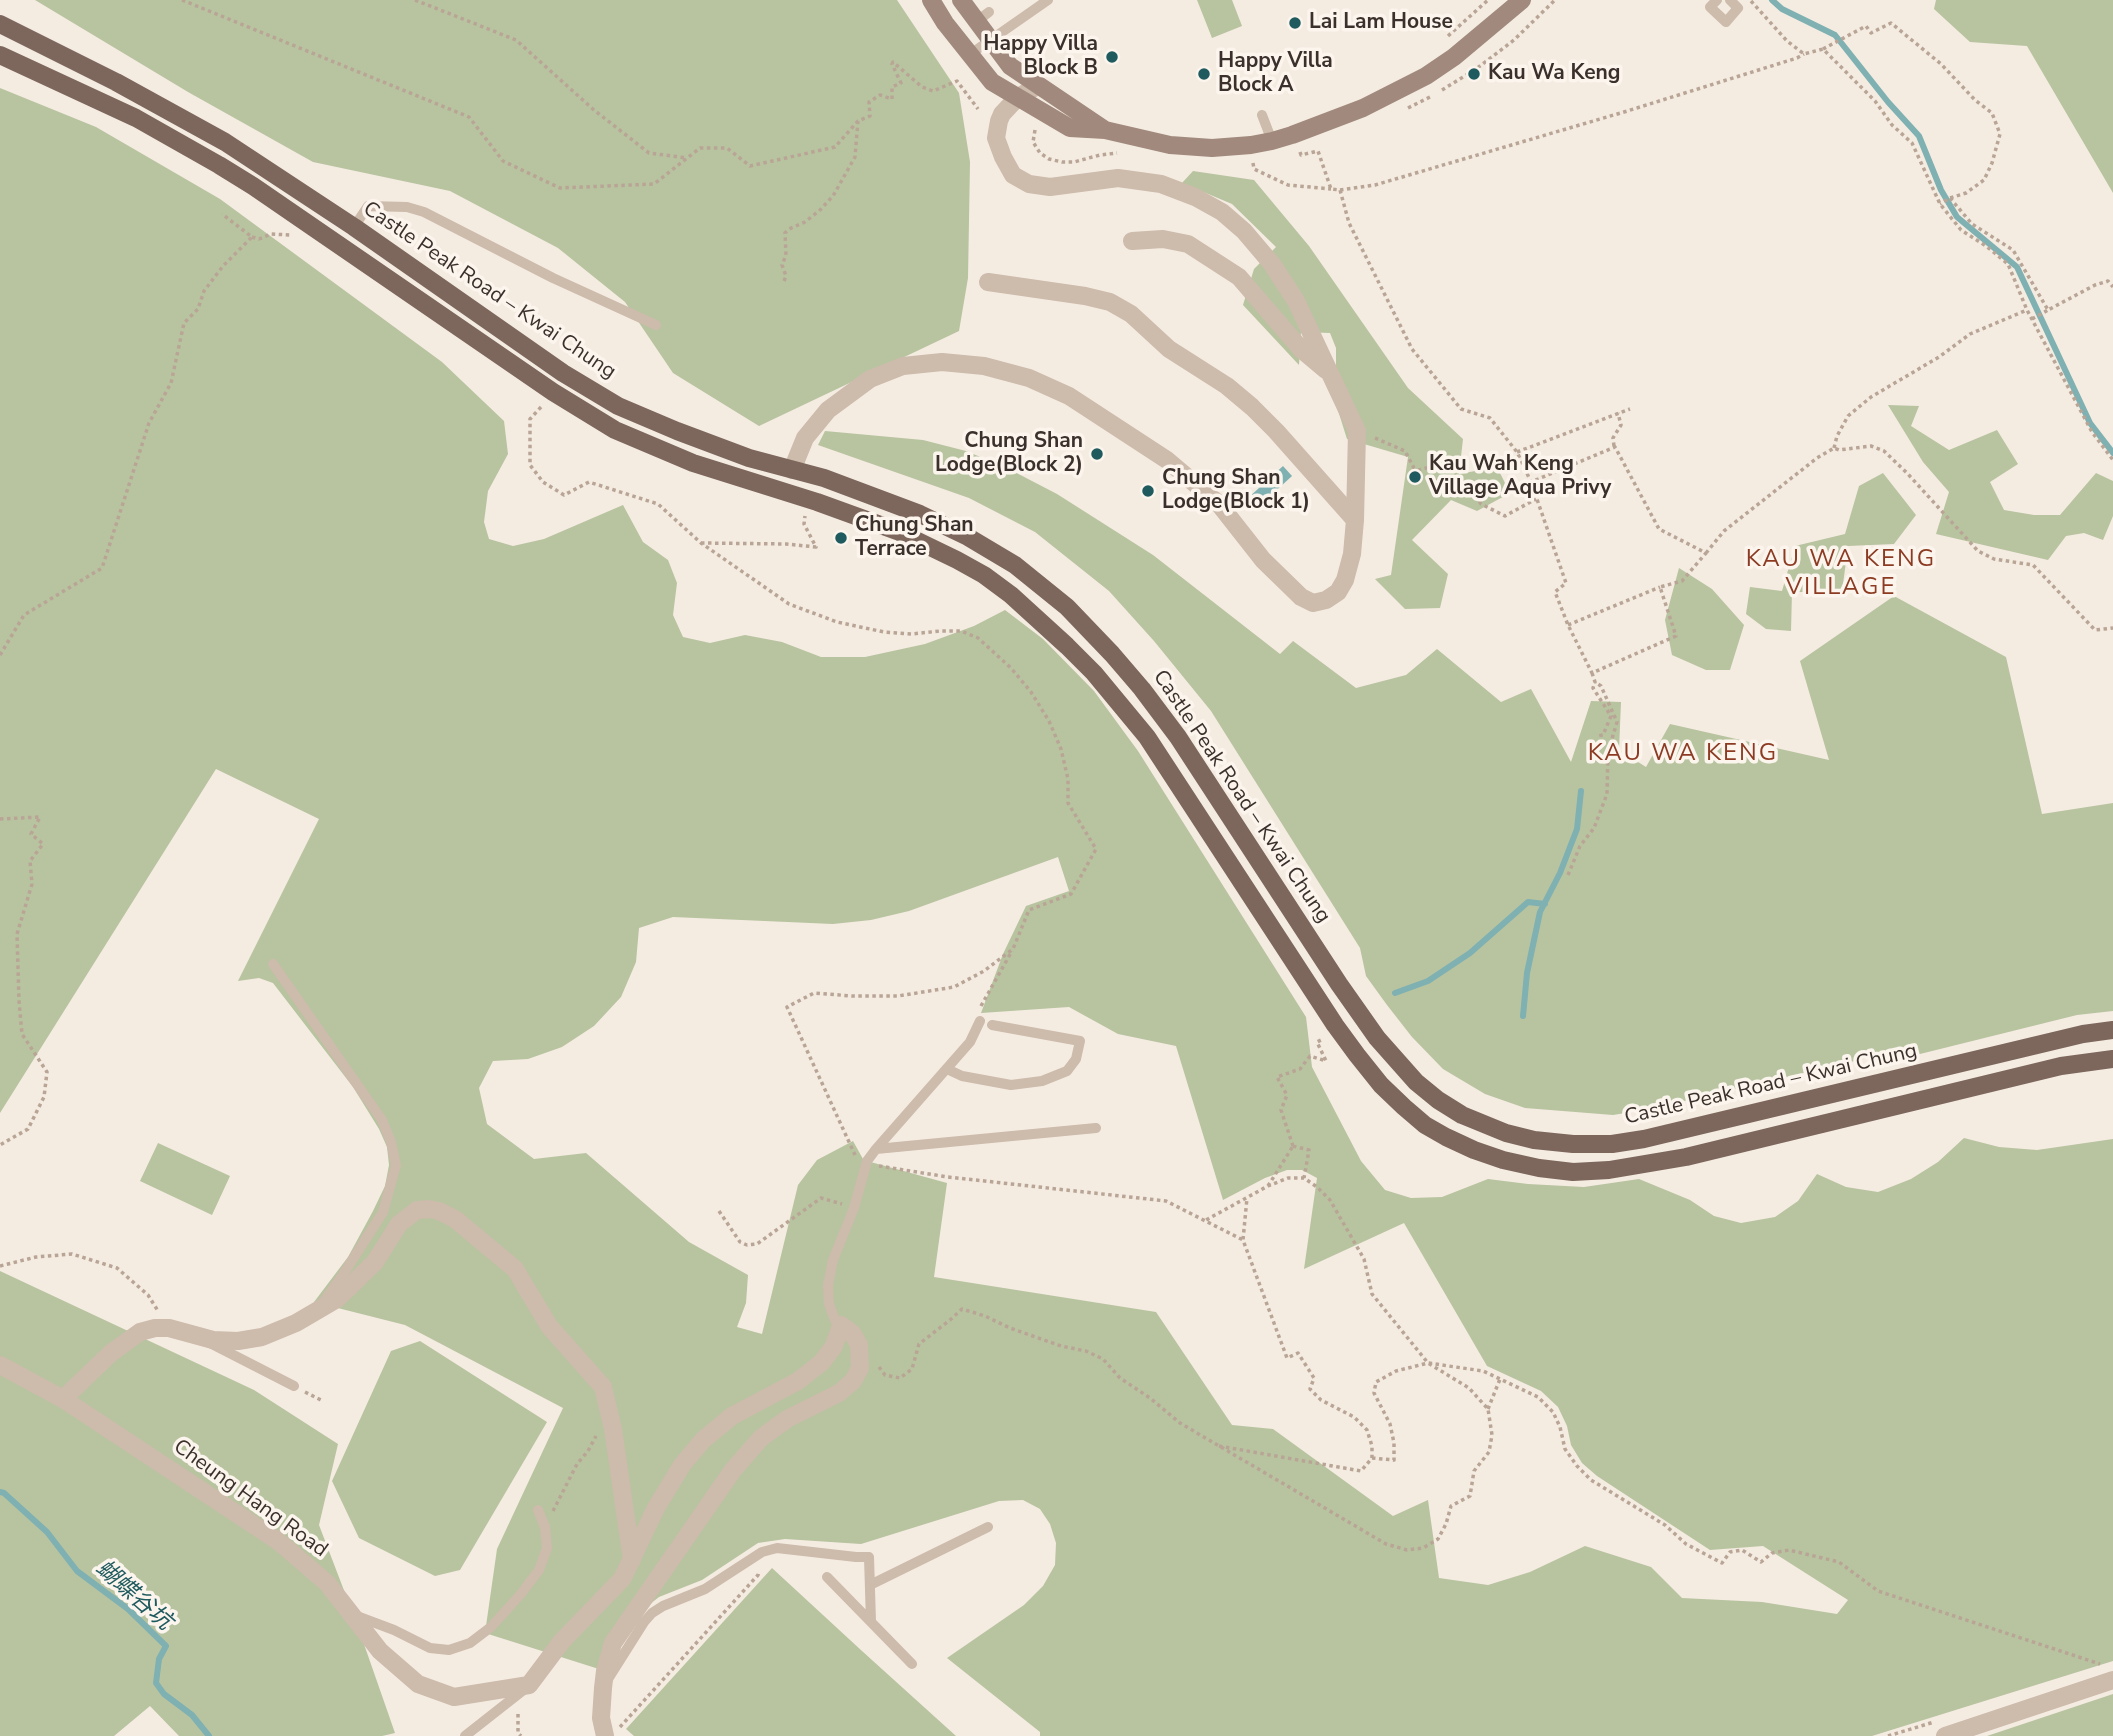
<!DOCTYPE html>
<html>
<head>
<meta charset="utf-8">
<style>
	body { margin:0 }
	canvas { display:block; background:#f4ebe1 }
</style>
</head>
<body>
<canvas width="2113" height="1736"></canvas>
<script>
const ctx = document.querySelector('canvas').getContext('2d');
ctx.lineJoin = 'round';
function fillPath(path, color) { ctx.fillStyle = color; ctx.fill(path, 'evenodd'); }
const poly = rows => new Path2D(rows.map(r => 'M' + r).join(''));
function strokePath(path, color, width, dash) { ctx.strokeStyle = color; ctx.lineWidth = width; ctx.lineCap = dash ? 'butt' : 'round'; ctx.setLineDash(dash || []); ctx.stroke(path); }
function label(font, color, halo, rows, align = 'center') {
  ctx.font = font + ' "Nunito Sans","Noto Sans TC",sans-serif'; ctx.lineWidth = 7; ctx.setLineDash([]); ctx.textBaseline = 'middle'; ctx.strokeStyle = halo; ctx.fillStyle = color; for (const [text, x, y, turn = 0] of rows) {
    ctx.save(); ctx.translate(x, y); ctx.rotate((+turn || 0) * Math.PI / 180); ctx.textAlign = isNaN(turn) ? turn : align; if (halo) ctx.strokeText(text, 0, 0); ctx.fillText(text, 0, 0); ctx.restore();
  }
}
const green = poly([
	[35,0,897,0,959,93,970,162,968,278,959,331,759,426,673,373,625,302,558,248,450,191,313,162,188,92],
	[1197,0,1232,0,1242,26,1212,38],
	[1936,0,2113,0,2113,193,2027,46,1970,42,1934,9],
	[0,88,96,127,220,199,442,362,504,421,508,454,488,491,484,522,489,539,513,546,544,539,623,505,643,542,668,560,677,583,673,615,683,637,710,643,745,635,782,642,821,657,865,657,925,644,974,626,1005,610,1043,639,1094,691,1138,751,1306,1017,1312,1067,1361,1161,1385,1190,1411,1198,1442,1197,1488,1179,1528,1184,1584,1187,1639,1179,1690,1200,1714,1216,1741,1223,1775,1217,1798,1201,1817,1174,1846,1187,1878,1192,1911,1179,1938,1162,1964,1138,1999,1147,2037,1150,2113,1139,2113,1661,1872,1736,1040,1736,1040,1732,947,1658,1024,1605,1043,1586,1055,1565,1056,1543,1050,1524,1040,1509,1023,1500,999,1501,861,1544,785,1539,758,1543,702,1580,659,1597,640,1612,602,1670,485,1633,497,1549,563,1408,405,1325,314,1302,348,1257,373,1211,385,1186,389,1165,387,1147,379,1129,353,1087,273,983,259,978,238,981,319,819,216,769,0,1113],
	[1058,857,1069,891,1026,906,1003,954,981,1013,1069,1007,1118,1034,1176,1046,1223,1200,1265,1178,1287,1170,1302,1170,1317,1178,1304,1269,1404,1223,1487,1366,1541,1391,1558,1407,1567,1426,1571,1445,1582,1463,1597,1476,1710,1550,1763,1546,1848,1600,1837,1614,1762,1602,1682,1598,1651,1567,1585,1546,1530,1572,1488,1585,1439,1578,1428,1500,1393,1516,1273,1429,1232,1425,1156,1312,934,1277,947,1183,867,1161,863,1159,853,1141,817,1160,798,1185,762,1334,737,1327,746,1303,748,1275,689,1242,586,1153,534,1159,487,1124,479,1088,493,1061,528,1059,562,1047,594,1026,621,997,636,962,639,928,673,917,833,924,871,920,909,911],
	[1193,171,1254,180,1309,246,1408,388,1463,439,1459,474,1497,467,1510,493,1477,511,1451,500,1412,540,1448,574,1440,608,1405,609,1375,579,1391,575,1408,457,1347,439,1336,404,1336,348,1330,333,1301,332,1299,365,1243,305,1254,269,1276,247,1232,204,1182,183],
	[1888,405,1919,406,1911,426,1949,450,1997,430,2018,464,1990,482,2004,510,2034,515,2060,515,2096,473,2113,481,2113,516,2103,540,2084,533,2066,536,2048,560,1936,534,1949,492,1923,462],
	[825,431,923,440,966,451,1007,468,1057,494,1153,555,1280,654,1293,641,1356,688,1406,675,1437,649,1501,702,1531,689,1571,762,1591,701,1621,702,1619,750,1646,767,1670,724,1829,760,1800,661,1894,596,2006,657,2042,814,2113,803,2113,1011,2077,1015,1920,1054,1889,1053,1650,1109,1613,1115,1525,1108,1485,1094,1443,1069,1412,1037,1387,1005,1366,976,1360,948,1211,711,1154,641,1109,591,1035,532,969,498,818,445],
	[1883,473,1916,515,1894,544,1848,546,1842,592,1792,592,1791,631,1766,629,1746,614,1750,587,1782,591,1795,546,1845,534,1859,486],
	[1679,568,1712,589,1744,625,1730,670,1706,670,1672,655,1665,620],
	[158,1143,230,1176,212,1215,140,1181],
	[0,1271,254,1390,338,1444,319,1525,358,1627,395,1733,382,1736,179,1736,150,1706,114,1736,0,1736],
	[420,1341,547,1422,460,1570,435,1576,359,1538,332,1481,391,1351],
	[772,1568,862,1651,956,1736,634,1736,626,1729],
	[2113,1694,2113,1736,1987,1736]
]);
const water = poly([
	[1283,466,1292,476,1256,509,1247,499]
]);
const stream = poly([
	[1772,0,1782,9,1835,35,1888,102,1919,136,1941,190,1957,217,2017,267,2090,423,2113,453],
	[1395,993,1428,981,1470,953,1528,902,1545,904],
	[1523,1016,1527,973,1540,912,1560,873,1577,829,1581,791],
	[0,1492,4,1493,47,1532,77,1571,128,1609,166,1646,159,1659,156,1683,164,1694,192,1715,209,1736]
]);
const path = poly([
	[182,0,469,117,503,161,560,188,654,184,700,148,727,148,750,166,835,147,858,121],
	[415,0,516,40,594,110,649,153,687,158],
	[1751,1,1787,41,1804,54,1823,49,1875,101,1892,125,1912,143,1940,204,1961,230,1986,246,2008,264,2027,310,2092,432,2113,460],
	[1448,36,1488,0],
	[1823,49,1866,26,1871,33,1891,23,1941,64,1975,100,1992,113,2000,134,1992,163,1984,180,1966,193,1950,198,1940,204],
	[1442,90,1476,69,1514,40,1555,0],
	[1408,108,1432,96],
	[1035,130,1033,142,1040,153,1049,159,1062,162,1074,162,1100,155,1117,153],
	[1300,152,1301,155,1318,151,1331,189,1340,190,1349,223,1412,349,1461,409,1490,418,1517,452,1531,482,1566,583,1555,592,1568,625,1592,673,1676,636,1660,587,1682,581,1706,553,1659,529,1615,447,1531,482],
	[1253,163,1254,169,1288,185,1331,189],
	[1340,190,1375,185,1624,112,1797,58,1804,54],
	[1950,198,1972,224,2013,250,2048,310,2095,285,2108,281,2113,287],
	[252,237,259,239,271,234,290,235],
	[784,281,786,276,782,265,786,255,785,233,789,229,805,222,820,210,833,196,855,157,858,121,870,116,869,102,880,95,892,99,892,87,901,83,892,64,893,62,922,87,933,91,957,81,978,109],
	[2032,319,2048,310],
	[541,407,530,419,530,465,543,482,564,495,589,482,658,504,701,543,789,604,837,622,884,632,912,634,940,631,961,631,978,638,1011,668,1031,692,1049,721,1061,749,1068,779,1068,803,1096,849,1071,894,1029,910,1013,949,984,971,954,987,898,996,852,996,814,993,787,1007,855,1155],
	[1375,438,1405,451,1414,468,1419,470,1430,467,1431,480,1467,483,1481,504,1505,516,1536,499],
	[1614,446,1613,438,1621,425,1618,413],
	[1834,448,1837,436,1848,416,1871,397,1939,357,1970,334,2027,310],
	[1517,452,1630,409],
	[701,543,786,544,816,547,804,524,805,516],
	[1706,553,1724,531,1817,458,1834,448,1839,450,1871,446,1884,451,1907,473,1978,551,1994,559,2033,565,2095,630,2113,628],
	[1568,625,1660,587],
	[0,655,24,615,102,568,149,423,171,383,184,323,198,309,204,291,223,266,252,237,222,214],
	[1592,673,1595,682,1593,688,1611,716,1603,735,1597,736],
	[0,819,40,817,31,834,43,844,30,861,32,884,17,934,19,1001,22,1034,47,1072,44,1097,28,1129,0,1145],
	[1568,875,1580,846,1594,828,1607,794,1608,752,1617,722,1601,686,1595,682],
	[981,1006,1012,951],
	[1293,1146,1281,1110,1287,1095,1277,1077,1300,1069,1310,1056,1326,1061,1317,1042,1321,1040],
	[1293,1146,1309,1150,1304,1178],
	[879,1166,948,1177,1166,1201,1243,1240],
	[1268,1186,1293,1146],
	[719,1211,740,1242,747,1245,757,1244,821,1198,842,1204],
	[0,1266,36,1257,72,1254,117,1268,148,1295,158,1311],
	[879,1367,885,1375,900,1378,912,1369,919,1344,950,1320,962,1309,985,1316,1010,1328,1061,1346,1086,1351,1103,1359,1120,1378,1150,1398,1180,1423,1386,1544,1407,1550,1423,1548,1438,1539,1446,1524,1451,1506,1470,1496,1474,1471,1489,1452,1492,1435,1488,1409,1469,1388,1428,1363,1372,1294,1364,1259,1330,1200,1317,1187,1304,1178,1288,1178,1268,1186,1206,1220],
	[305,1392,321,1400],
	[1488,1409,1500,1379],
	[1219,1446,1361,1471,1372,1458,1372,1446,1367,1430,1354,1417,1321,1400,1310,1389,1314,1378,1298,1353,1287,1358,1243,1240,1247,1198],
	[1372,1458,1394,1460,1394,1443,1390,1424,1374,1393,1376,1382,1396,1371,1428,1363,1483,1371,1538,1397,1553,1412,1560,1427,1565,1449,1577,1466,1591,1480,1665,1525,1686,1544,1722,1563,1730,1552,1742,1550,1761,1562,1772,1553,1789,1550,1839,1562,1878,1591,2100,1664],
	[553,1511,577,1464,588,1451,596,1436],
	[518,1714,518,1733,521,1736],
	[620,1727,758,1575,759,1571],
	[1888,1736,1934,1722]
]);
const service = poly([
	[1717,0,1710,7,1726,22,1738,8,1730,0],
	[977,21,989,12],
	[969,55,1048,0],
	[1262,115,1272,141],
	[354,227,368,206,407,207,424,212,553,278,656,325],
	[273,964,382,1120,391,1142,396,1165,383,1212,344,1273,322,1304],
	[947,1069,962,1076,1011,1085,1042,1081,1067,1071,1076,1059,1080,1041,992,1025],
	[876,1149,970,1042,980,1021],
	[841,1325,835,1320,829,1304,828,1285,833,1260,854,1208,867,1161,876,1149,1096,1128],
	[210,1343,294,1386],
	[827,1577,912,1664],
	[870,1585,988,1527],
	[354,1615,394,1630,430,1648,449,1650,470,1643,491,1627,520,1595,539,1570,547,1548,545,1527,538,1510],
	[608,1679,644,1622,652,1613,663,1606,705,1589,762,1552,777,1548,856,1557,869,1557,871,1622],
	[465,1736,526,1688]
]);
const minor = poly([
	[1132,241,1163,239,1188,244,1239,277,1301,349,1326,370],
	[988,282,1085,296,1110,302,1131,314,1169,349,1227,386,1252,407,1276,431,1355,520],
	[792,470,805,438,828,410,870,379,903,366,942,362,984,366,1029,378,1069,396,1167,460,1219,504,1263,560,1301,597,1313,603,1326,600,1338,592,1345,580,1352,554,1355,520,1357,431,1296,301,1272,264,1244,231,1222,212,1195,197,1161,184,1118,178,1050,187,1029,184,1013,175,1003,157,996,138,999,121,1002,114,1017,98,1037,86],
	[0,1365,63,1399,278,1541,327,1583,380,1651,418,1684,454,1697,529,1685,562,1641,622,1579,656,1508,682,1465,703,1440,732,1416,798,1381,822,1362,834,1346,841,1325,852,1333,859,1345,860,1368,853,1381,839,1393,787,1419,761,1438,733,1470,613,1643,605,1671,603,1688,601,1718,605,1736],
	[63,1399,111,1353,140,1332,155,1328,169,1328,213,1340,238,1341,262,1337,296,1323,337,1299,375,1262,399,1224,417,1210,429,1209,439,1211,455,1219,515,1269,549,1326,603,1387,613,1429,632,1560],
	[1945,1736,2113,1680]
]);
const secondary = poly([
	[931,0,945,23,992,82,1070,128,1105,130,1170,145,1212,148,1251,145,1272,141,1292,135,1363,108,1426,76,1454,57,1522,0],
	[961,0,1010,66,1105,130]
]);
const primary = poly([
	[0,24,116,82,225,142,354,227,563,373,618,406,677,431,749,458,824,478,920,514,968,537,1015,565,1067,607,1112,654,1142,689,1178,737,1339,984,1377,1038,1416,1082,1438,1100,1462,1115,1506,1133,1534,1140,1573,1144,1612,1144,1644,1139,2083,1034,2113,1030],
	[0,55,136,118,219,165,253,186,553,392,615,430,693,463,817,502,897,531,957,560,984,575,1011,595,1067,646,1094,673,1147,737,1335,1025,1357,1055,1381,1085,1404,1107,1425,1125,1446,1137,1474,1150,1503,1160,1539,1168,1573,1172,1609,1170,1686,1157,2061,1066,2113,1059]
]);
const markers = [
	[1295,23,7,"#1f5a5e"],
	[1112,57,7,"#1f5a5e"],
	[1204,74,7,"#1f5a5e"],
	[1474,74,7,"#1f5a5e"],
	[1097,454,7,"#1f5a5e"],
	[1415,477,7,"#1f5a5e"],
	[1148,491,7,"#1f5a5e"],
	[841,538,7,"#1f5a5e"]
];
const poiNames = [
	["Lai Lam House",1309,23],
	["Happy Villa",1098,45,"right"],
	["Block B",1098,69,"right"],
	["Happy Villa",1218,62],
	["Block A",1218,86],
	["Kau Wa Keng",1488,74],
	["Chung Shan",1083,442,"right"],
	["Lodge(Block 2)",1083,466,"right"],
	["Kau Wah Keng",1429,465],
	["Village Aqua Privy",1429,489],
	["Chung Shan",1162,479],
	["Lodge(Block 1)",1162,503],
	["Chung Shan",855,526],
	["Terrace",855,550]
];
const streetNames = [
	["Castle Peak Road – Kwai Chung",489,291,34],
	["Castle Peak Road – Kwai Chung",1241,797,56],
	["Castle Peak Road – Kwai Chung",1771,1085,-13],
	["Cheung Hang Road",250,1499,36]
];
const waterNames = [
	["蝴蝶谷坑",133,1596,41]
];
const quarterNames = [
	["KAU WA KENG",1841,560],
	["VILLAGE",1841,588],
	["KAU WA KENG",1683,754]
];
fillPath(green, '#b8c4a0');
fillPath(water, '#7fb0b2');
strokePath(stream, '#7fb0b2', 6);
strokePath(path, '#b9a596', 3.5, [3.5, 3.5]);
strokePath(service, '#cdbbac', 10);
strokePath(minor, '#cdbbac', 18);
strokePath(secondary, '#a18a7d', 18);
strokePath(primary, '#7d675c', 18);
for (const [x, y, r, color] of markers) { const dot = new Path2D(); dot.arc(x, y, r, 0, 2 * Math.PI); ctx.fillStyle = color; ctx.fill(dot); strokePath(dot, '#fbf5ee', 2.5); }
label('bold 21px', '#3b302b', '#fbf5ee', poiNames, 'left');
label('21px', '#3b302b', '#fbf5ee', streetNames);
label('italic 23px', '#1f5a5e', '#fbf5ee', waterNames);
ctx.letterSpacing = '2px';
label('24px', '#8c3b22', '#fbf5ee', quarterNames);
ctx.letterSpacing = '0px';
</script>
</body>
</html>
